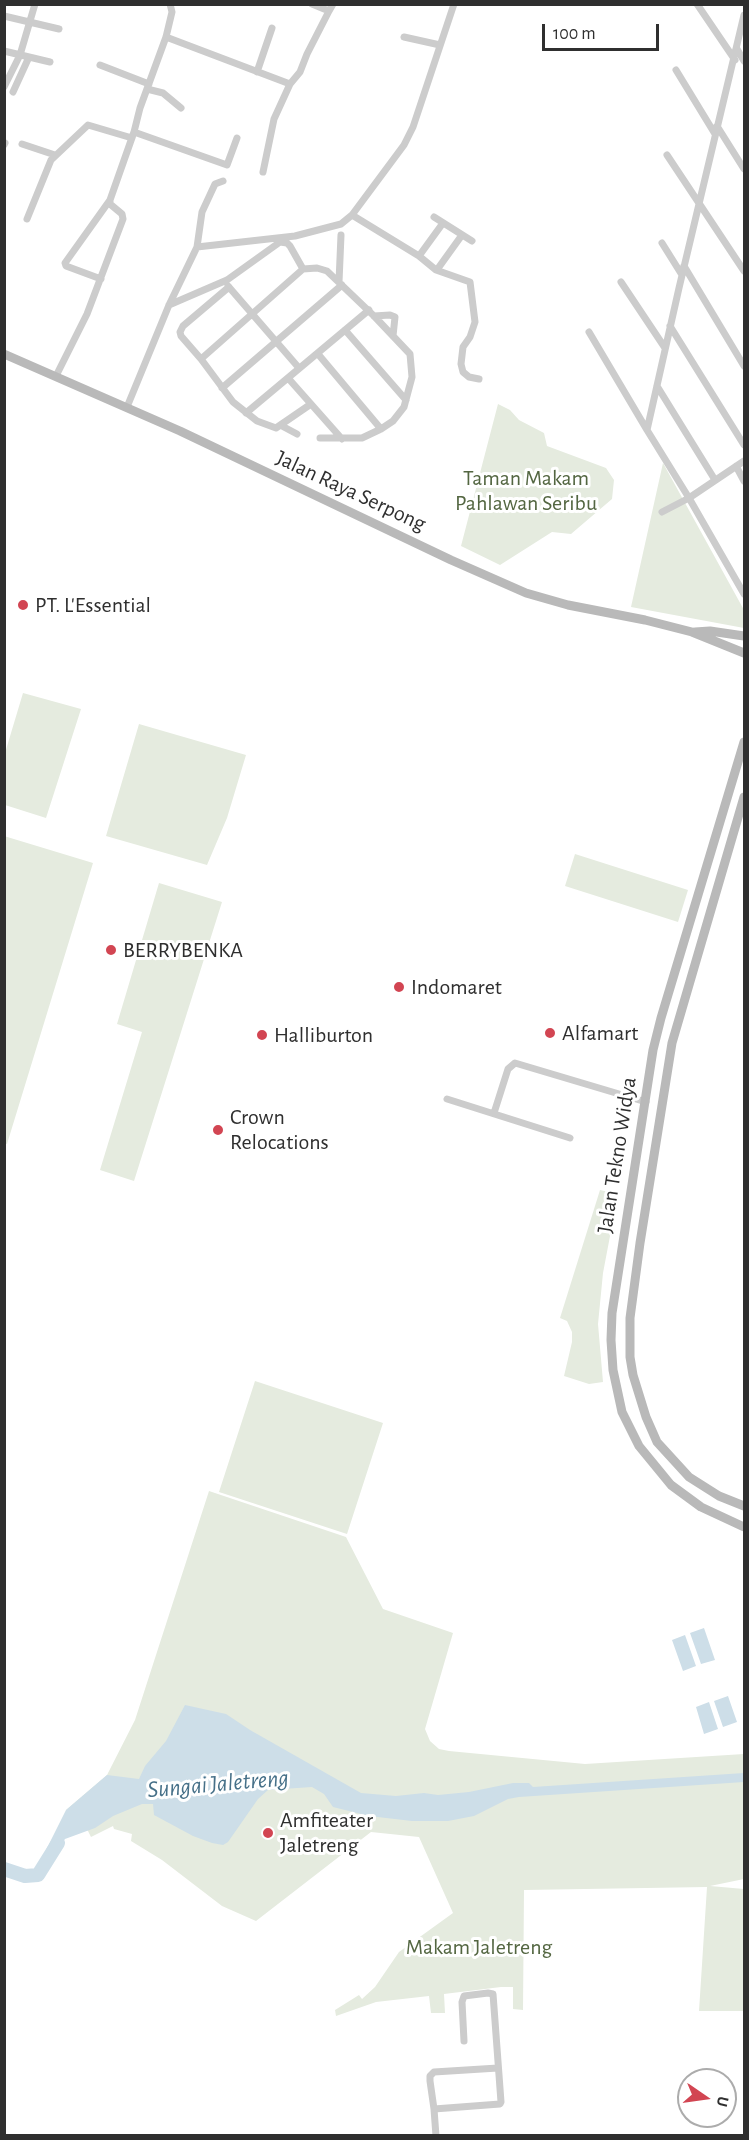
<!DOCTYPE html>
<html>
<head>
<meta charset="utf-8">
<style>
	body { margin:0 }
	#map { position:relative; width:749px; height:2140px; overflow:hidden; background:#fff; font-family:"Alegreya Sans",sans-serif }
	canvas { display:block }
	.frame { position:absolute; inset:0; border:6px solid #2f2f2f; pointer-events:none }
	.north { position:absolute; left:677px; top:2068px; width:60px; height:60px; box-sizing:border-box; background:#fff; border:2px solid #acacac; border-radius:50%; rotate:103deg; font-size:16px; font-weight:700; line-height:24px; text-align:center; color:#2f2f2f }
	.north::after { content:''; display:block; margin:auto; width:21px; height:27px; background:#d24552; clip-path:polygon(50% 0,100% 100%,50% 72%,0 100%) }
	.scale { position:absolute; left:542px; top:24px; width:117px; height:27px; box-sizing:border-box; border:3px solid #2f2f2f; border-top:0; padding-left:8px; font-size:18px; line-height:21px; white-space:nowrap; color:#2f2f2f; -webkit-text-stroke:4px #fff; paint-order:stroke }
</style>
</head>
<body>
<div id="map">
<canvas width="749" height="2140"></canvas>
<div class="frame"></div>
<div class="north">U</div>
<div class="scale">100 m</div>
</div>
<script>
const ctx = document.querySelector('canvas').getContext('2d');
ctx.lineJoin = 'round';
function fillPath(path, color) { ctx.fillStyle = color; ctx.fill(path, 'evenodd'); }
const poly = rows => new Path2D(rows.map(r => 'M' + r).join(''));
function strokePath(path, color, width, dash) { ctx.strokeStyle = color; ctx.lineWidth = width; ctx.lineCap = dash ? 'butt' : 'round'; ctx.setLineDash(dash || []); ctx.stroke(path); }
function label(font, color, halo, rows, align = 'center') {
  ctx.font = font + ' "Alegreya Sans",sans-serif'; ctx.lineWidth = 6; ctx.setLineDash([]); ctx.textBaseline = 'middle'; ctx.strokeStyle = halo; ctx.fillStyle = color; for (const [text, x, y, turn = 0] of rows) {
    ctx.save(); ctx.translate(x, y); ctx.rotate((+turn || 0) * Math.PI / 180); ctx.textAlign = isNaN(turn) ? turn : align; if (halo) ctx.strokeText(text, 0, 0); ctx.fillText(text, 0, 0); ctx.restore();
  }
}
const green = poly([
	[498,404,510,410,519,420,544,433,547,446,606,468,614,480,612,499,571,534,552,532,500,565,461,546],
	[663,463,744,610,744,628,631,607],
	[23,693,81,709,46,818,5,805,5,753],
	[139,724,246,755,227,818,207,865,106,836],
	[4,836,93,863,7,1144,4,1143],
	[575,854,688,890,678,922,565,886],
	[159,883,222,902,134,1181,100,1170,142,1032,117,1024],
	[600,1190,618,1194,603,1273,598,1324,603,1382,589,1384,564,1376,572,1342,572,1332,567,1321,560,1318],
	[255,1381,383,1423,347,1534,219,1492],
	[209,1491,346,1537,383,1609,453,1633,425,1729,430,1741,439,1749,449,1751,585,1764,744,1754,744,1879,710,1886,744,1889,744,2011,699,2011,707,1887,524,1890,523,2010,513,2009,513,1987,501,1987,444,1994,445,2013,431,2013,429,1996,376,2002,336,2016,335,2010,359,1995,362,1999,375,1987,399,1952,453,1913,419,1837,371,1832,256,1921,222,1906,162,1860,131,1841,132,1834,114,1829,113,1826,91,1837,88,1831,66,1810,107,1775,135,1720]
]);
const water = poly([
	[704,1628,715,1660,701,1664,690,1633],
	[685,1635,696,1666,683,1671,672,1640],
	[728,1696,737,1722,723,1727,714,1701],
	[709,1702,718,1729,704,1734,696,1707],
	[185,1705,226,1714,250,1730,361,1793,396,1796,424,1793,438,1795,469,1792,513,1783,529,1783,533,1787,744,1773,744,1782,519,1797,508,1799,474,1816,448,1821,412,1821,369,1816,333,1807,324,1794,312,1787,268,1790,258,1799,228,1842,223,1845,212,1843,193,1836,154,1815,153,1804,142,1804,113,1816,95,1828,65,1839,51,1860,46,1850,66,1810,107,1775,139,1779,145,1766,166,1741]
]);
const river = poly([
	[4,1869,25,1876,38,1875,58,1843]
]);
const minor = poly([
	[312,4,329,11,333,4],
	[697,4,735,60],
	[4,16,59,29],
	[166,37,290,84],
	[404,37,440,45],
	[737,49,744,61],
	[4,51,50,62],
	[100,65,149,84],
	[676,70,715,134],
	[257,72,272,28],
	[4,87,20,55,35,4],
	[147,89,163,93,181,108],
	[13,92,29,57],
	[717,126,744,169],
	[134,132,227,165,237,138],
	[22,144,55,155],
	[4,145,5,143],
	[667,155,744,271],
	[263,172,274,119,290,84,300,72,307,54,329,11],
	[352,215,419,256,436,270,470,282,475,322,470,337,463,347,461,364,463,372,469,377,479,379],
	[434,217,472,241],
	[27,219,51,160,88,125,132,138],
	[662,243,682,275],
	[197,247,202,212,215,184,223,181],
	[419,256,443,223],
	[684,266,744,366],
	[439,267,462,235],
	[101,279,66,266,65,263,110,200],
	[339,282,341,235],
	[621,282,665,348],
	[228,286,299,368],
	[229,287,183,326,180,332,181,336,201,359,233,402,257,421,276,428,311,404],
	[169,305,227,280,280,242,287,243,290,246,303,269,317,268,327,271,374,316,410,354,412,377,404,407,393,421,381,429,362,438,320,438],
	[374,316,390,315,395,317,393,336],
	[670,326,744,445],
	[345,330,406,400],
	[589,332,647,430],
	[318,354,381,429],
	[201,359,303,269],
	[56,376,87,314,123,219,122,214,110,204,110,200,134,132,140,108,166,37,172,12,170,4],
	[288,378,342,439],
	[657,386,715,480],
	[222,388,342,285],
	[127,407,169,305,197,247,295,236,341,224,352,215,404,145,413,127,454,4],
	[246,413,369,310],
	[282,426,297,434],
	[744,461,689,498,744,594],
	[736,466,744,481],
	[662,512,689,498,647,430,679,288,744,15],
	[447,1099,570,1138],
	[494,1113,508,1069,515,1063,646,1102],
	[434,2109,430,2081,430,2076,434,2072,498,2068],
	[436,2136,434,2109,500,2104,501,2102,493,1994,488,1993,464,1996,462,2002,464,2041]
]);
const secondary = poly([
	[4,354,180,431,451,560,526,593,568,605,645,620,692,632,744,653],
	[695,632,710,631,744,636],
	[744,742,661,1018,653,1050,612,1313,611,1340,613,1370,622,1412,639,1446,671,1485,701,1507,744,1527],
	[744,797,672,1043,640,1243,630,1318,630,1357,633,1375,646,1417,657,1442,689,1477,719,1496,744,1506]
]);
const markers = [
	[23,605,6,"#d24552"],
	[111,950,6,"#d24552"],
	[399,987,6,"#d24552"],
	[550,1033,6,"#d24552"],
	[262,1035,6,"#d24552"],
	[218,1130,6,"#d24552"],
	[268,1833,6,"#d24552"]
];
const parkNames = [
	["Taman Makam",526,478],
	["Pahlawan Seribu",526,503],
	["Makam Jaletreng",479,1947]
];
const streetNames = [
	["Jalan Raya Serpong",351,491,25],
	["Jalan Tekno Widya",617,1155,-81]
];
const poiNames = [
	["PT. L'Essential",35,605],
	["BERRYBENKA",123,950],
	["Indomaret",411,987],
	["Alfamart",562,1033],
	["Halliburton",274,1035],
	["Crown",230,1117],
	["Relocations",230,1142],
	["Amfiteater",280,1820],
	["Jaletreng",280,1845]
];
const waterNames = [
	["Sungai Jaletreng",218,1784,-5]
];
fillPath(green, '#e5ebdf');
fillPath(water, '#cddee8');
strokePath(river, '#cddee8', 14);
strokePath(minor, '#ccc', 7);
strokePath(secondary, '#b9b9b9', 9);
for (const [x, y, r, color] of markers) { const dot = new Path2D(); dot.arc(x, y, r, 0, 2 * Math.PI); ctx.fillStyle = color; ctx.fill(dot); strokePath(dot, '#fff', 2); }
label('22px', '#536641', '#fff', parkNames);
label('22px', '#2f2f2f', '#fff', streetNames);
label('22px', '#2f2f2f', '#fff', poiNames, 'left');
label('italic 24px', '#467088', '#fff', waterNames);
</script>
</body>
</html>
